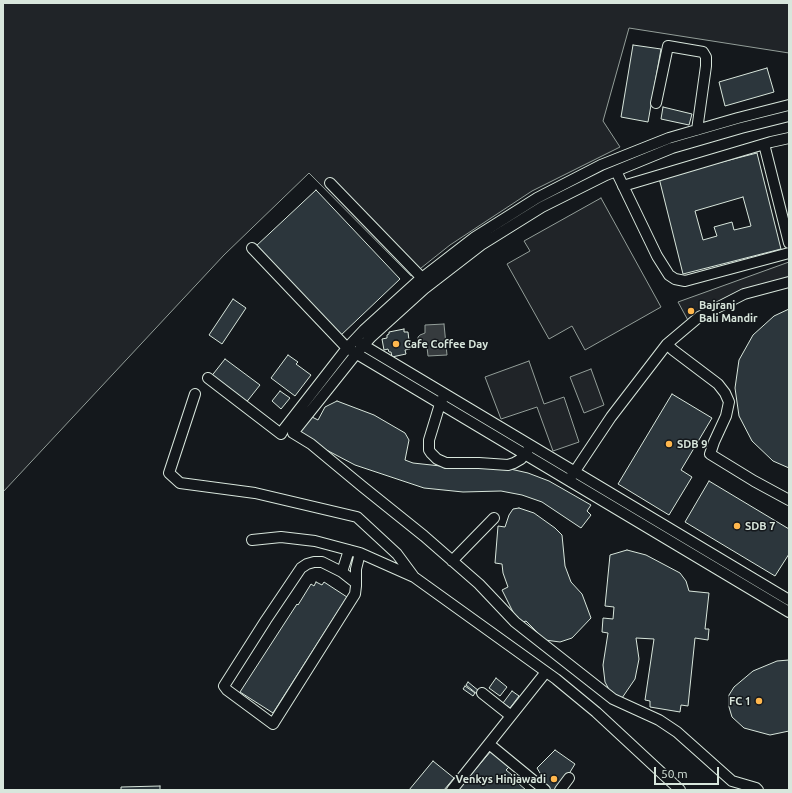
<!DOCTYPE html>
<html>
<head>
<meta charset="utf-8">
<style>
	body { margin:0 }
	#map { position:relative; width:792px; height:793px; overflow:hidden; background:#14181c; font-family:Ubuntu,sans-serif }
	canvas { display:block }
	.frame { position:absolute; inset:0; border:4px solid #d8e6dc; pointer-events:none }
	.scale { position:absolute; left:654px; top:767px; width:65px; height:18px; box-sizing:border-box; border:2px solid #d8e6dc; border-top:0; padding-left:5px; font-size:12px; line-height:14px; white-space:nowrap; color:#d8e6dc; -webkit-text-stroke:3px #14181c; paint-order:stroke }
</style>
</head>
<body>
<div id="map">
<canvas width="792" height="793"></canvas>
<div class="frame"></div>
<div class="scale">50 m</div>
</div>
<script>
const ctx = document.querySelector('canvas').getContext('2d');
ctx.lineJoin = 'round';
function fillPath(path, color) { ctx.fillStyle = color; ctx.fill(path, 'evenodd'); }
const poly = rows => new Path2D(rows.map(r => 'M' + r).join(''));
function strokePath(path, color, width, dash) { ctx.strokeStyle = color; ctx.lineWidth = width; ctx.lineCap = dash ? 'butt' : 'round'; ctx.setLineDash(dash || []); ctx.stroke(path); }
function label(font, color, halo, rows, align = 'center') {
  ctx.font = font + ' Ubuntu,sans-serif'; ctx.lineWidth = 3; ctx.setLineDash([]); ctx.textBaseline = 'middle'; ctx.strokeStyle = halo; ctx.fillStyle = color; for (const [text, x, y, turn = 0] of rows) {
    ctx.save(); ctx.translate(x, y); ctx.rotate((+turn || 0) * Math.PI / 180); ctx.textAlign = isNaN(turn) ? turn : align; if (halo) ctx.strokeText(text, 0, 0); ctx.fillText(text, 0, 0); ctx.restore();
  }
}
const green = poly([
	[3,3,789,3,789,53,629,28,603,121,620,147,532,191,450,245,411,276,309,173,224,255,3,492,3,3],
	[601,198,661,307,585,350,572,326,549,339,507,264,530,251,524,241,601,198],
	[789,262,789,284,748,293,690,324,678,302,789,262],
	[529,361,544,404,564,397,579,442,553,451,537,407,501,419,485,377,529,361],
	[591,369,604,405,584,413,570,377,591,369]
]);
const water = poly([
	[444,324,447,355,428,356,427,347,420,345,418,343,418,337,420,335,425,333,425,325,444,324]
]);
const building = poly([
	[633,45,661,49,648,122,621,117,633,45],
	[767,68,774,92,725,106,719,82,767,68],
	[663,107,692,114,689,125,661,119,663,107],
	[757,153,781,249,683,274,659,178,757,153],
	[743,197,751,226,734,230,732,222,714,227,717,236,703,240,695,211,743,197],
	[316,190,400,279,339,337,255,247,316,190],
	[233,299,246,308,222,344,209,335,233,299],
	[789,309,789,468,773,461,752,441,739,416,735,388,739,360,753,335,774,316,789,309],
	[404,329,404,332,408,332,410,349,405,350,406,354,392,357,391,352,389,352,388,349,384,350,382,339,387,338,387,335,389,334,389,332,404,329],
	[288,355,298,362,296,364,311,375,295,396,271,378,288,355],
	[225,359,260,385,245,404,210,378,225,359],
	[280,391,290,398,281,409,272,401,280,391],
	[672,394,712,418,681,470,692,477,669,515,618,484,672,394],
	[337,401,374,415,405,433,409,440,405,460,413,463,459,468,506,468,528,473,549,481,591,505,587,511,591,515,581,528,542,502,522,495,501,491,463,492,424,488,355,465,296,434,308,415,318,420,325,407,337,401],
	[709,481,789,529,789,554,775,576,685,522,709,481],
	[519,508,534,513,555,528,562,535,565,566,571,582,582,594,591,618,572,638,560,642,545,640,526,621,519,624,502,590,508,587,503,573,502,564,495,563,498,526,505,527,509,515,513,509,519,508],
	[627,550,646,555,680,573,686,581,689,591,709,593,705,629,709,629,708,640,695,638,688,706,681,705,680,712,650,707,650,701,645,700,654,639,636,638,639,659,635,679,622,698,612,695,605,682,603,665,608,633,602,632,603,618,613,619,614,607,605,606,610,555,627,550],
	[316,582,322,585,324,582,347,597,273,713,240,692,297,604,298,605,311,584,314,586,316,582],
	[789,660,789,731,770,735,744,728,732,717,729,707,729,695,734,687,753,671,777,661,789,660],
	[496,678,507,687,500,696,489,688,496,678],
	[468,682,479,691,477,694,466,685,468,682],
	[465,686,475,693,473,696,463,689,465,686],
	[512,691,519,696,510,708,503,703,512,691],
	[555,750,575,764,559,790,550,790,537,768,555,750],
	[491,751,509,767,506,770,512,775,511,777,526,790,458,790,491,751],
	[433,761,454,778,444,790,409,790,433,761],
	[160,786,160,790,121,790,121,787,160,786]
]);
const minor = poly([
	[656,103,668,46,703,52,706,57,706,66,697,130],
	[764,144,789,243],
	[616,171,657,256,669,275,675,279,685,281,789,253],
	[330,183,422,278],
	[623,186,771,142,789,138],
	[252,248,347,348,789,612],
	[358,342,789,600],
	[667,344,673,350,718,384,725,393,729,402,726,416,714,442,710,454,754,481,789,500],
	[208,378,281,434,284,429,347,348,364,330,418,281,475,237,537,198,601,165,669,138,738,118,789,105],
	[195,394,169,473,180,483,255,493,357,517,397,554,414,577],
	[443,398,440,404,429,440,429,450,431,453,437,459,446,463,479,463,508,465,514,463,521,459,528,450],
	[571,477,611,417,667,344,699,317,744,294,789,282],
	[252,540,281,537,315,541,360,553,414,577,556,679,596,712,680,790],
	[452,561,494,518],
	[342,572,349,550],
	[356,583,342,572,322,562,314,562,307,564,301,568,266,620,224,686,227,690,273,724,355,594,356,586,356,569,360,553],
	[482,693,511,716],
	[489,744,545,790],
	[452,790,546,672],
	[560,790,569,778],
	[758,790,756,788,732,781,677,732,659,720,613,699,515,622,479,584,424,536,363,487,311,444,293,433,356,354,371,337,424,289,481,245,542,207,606,175,672,148,741,128,789,116]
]);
const markers = [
	[691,311,4,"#ffb74d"],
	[396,344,4,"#ffb74d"],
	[669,444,4,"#ffb74d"],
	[737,526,4,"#ffb74d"],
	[759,701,4,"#ffb74d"],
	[554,779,4,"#ffb74d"]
];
const poiNames = [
	["Bajranj",699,305],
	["Bali Mandir",699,318],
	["Cafe Coffee Day",404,344],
	["SDB 9",677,444],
	["SDB 7",745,526],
	["FC 1",751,701,"right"],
	["Venkys Hinjawadi",546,779,"right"]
];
fillPath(green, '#202428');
strokePath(green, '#939e99', 1);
fillPath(water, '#363b3e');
strokePath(water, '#939e99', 1);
fillPath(building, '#2c363c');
strokePath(building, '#d8e6dc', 1);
strokePath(minor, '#d8e6dc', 12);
strokePath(minor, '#14181c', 10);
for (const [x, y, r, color] of markers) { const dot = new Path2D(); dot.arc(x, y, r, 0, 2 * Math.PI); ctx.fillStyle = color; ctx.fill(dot); strokePath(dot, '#14181c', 1.5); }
label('bold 11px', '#d8e6dc', '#14181c', poiNames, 'left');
</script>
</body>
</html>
